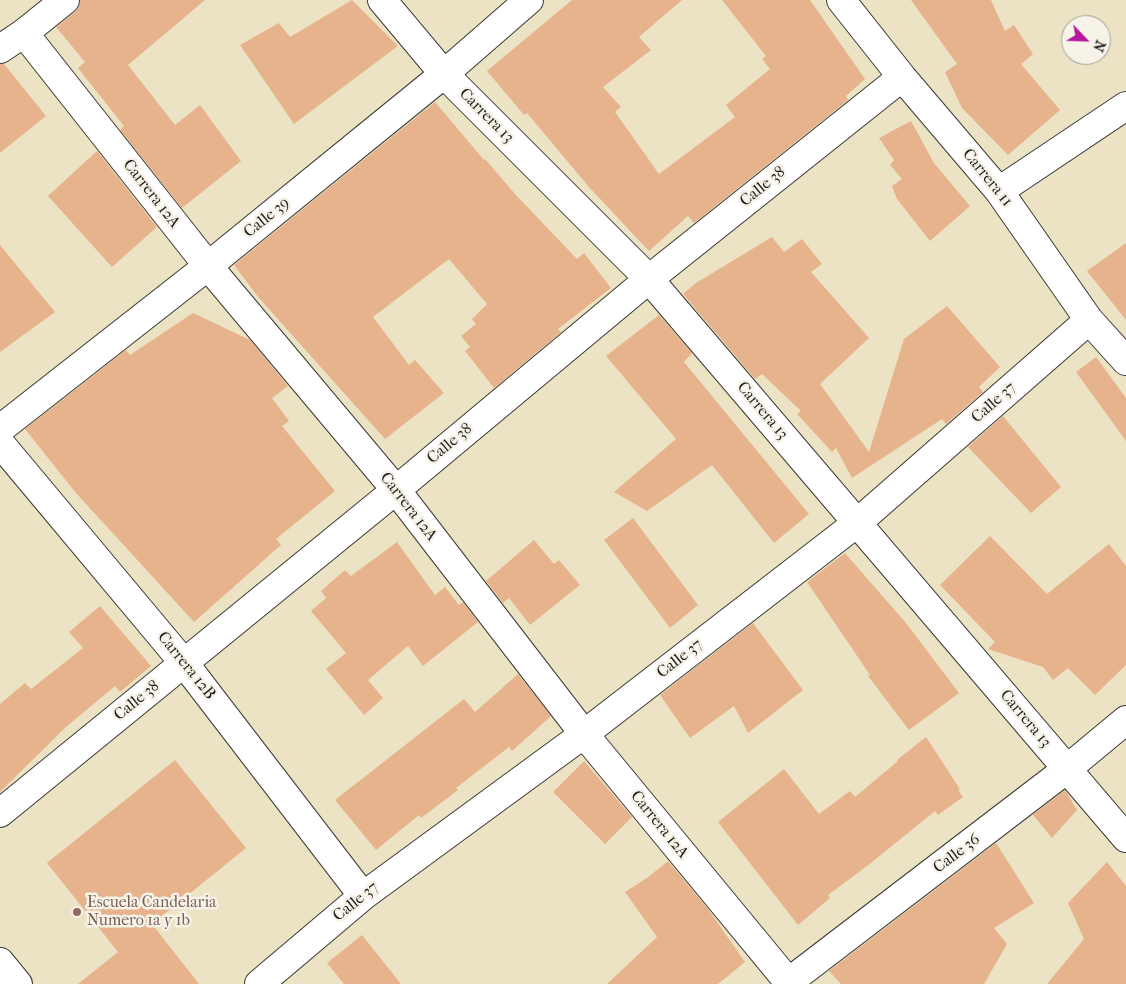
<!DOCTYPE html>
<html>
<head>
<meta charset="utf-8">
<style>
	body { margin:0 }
	#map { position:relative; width:1126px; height:984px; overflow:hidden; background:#ebe3c3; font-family:"IM FELL French Canon",serif }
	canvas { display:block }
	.north { position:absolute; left:1061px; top:15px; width:50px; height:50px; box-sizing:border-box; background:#f7f3e8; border:1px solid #9f9d96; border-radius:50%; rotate:114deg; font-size:14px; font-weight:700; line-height:20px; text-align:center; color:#1c1c1c }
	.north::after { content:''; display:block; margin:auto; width:18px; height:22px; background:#b5179e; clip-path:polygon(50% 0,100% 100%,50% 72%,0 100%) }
</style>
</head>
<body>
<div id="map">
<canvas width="1126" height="984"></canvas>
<div class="north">N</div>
</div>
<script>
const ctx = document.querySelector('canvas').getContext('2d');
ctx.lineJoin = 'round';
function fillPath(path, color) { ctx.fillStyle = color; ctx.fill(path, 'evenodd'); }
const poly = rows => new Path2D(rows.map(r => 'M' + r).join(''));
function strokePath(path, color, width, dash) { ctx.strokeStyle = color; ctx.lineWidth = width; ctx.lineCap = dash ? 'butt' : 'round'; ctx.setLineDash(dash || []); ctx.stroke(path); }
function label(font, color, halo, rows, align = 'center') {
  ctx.font = font + ' "IM FELL French Canon",serif'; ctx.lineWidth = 5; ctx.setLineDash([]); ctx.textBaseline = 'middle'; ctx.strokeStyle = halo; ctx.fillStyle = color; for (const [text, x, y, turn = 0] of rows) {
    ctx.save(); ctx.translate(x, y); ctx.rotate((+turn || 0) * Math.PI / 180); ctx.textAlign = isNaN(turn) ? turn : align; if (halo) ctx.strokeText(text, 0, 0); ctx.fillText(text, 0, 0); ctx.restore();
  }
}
const building = poly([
	[80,0,205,0,128,65,175,125,200,105,241,161,182,208,120,130,124,126,78,68,85,62,56,27,75,12,79,6],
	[352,0,398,46,294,124,240,45,279,23,290,37],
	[572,0,682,0,639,37,651,50,603,87,621,107,615,112,659,174,735,117,726,105,770,69,762,59,766,56,722,0,810,0,865,79,846,96,848,100,694,223,688,216,649,251,589,187,527,113,524,115,487,71],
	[911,0,991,0,1005,31,1014,25,1033,54,1021,64,1060,110,1008,155,962,108,945,72,957,64],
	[0,64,4,64,46,116,0,153],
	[435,102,484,160,485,159,515,194,577,259,584,253,611,288,558,329,561,332,494,388,465,351,470,347,461,336,476,324,472,319,487,304,449,259,373,317,409,365,415,360,444,393,385,439,259,298,234,265],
	[911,121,934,163,970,206,930,241,897,199,892,186,902,179,890,165,894,160,879,138],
	[97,151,157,227,112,267,48,196],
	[772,237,784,252,802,239,822,264,811,272,869,338,820,384,869,452,904,339,947,306,1000,367,979,387,983,392,946,424,942,419,852,478,836,448,832,452,797,414,801,411,762,374,755,379,683,294,696,283],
	[1126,243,1126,320,1087,271],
	[0,245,55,312,0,352],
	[193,313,250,340,288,386,272,398,289,421,282,426,335,491,276,539,281,545,194,622,76,493,25,429,126,350,130,355],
	[659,315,692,353,684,362,809,514,774,543,712,465,647,511,614,492,676,439,606,356],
	[1096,357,1126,398,1126,441,1076,372],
	[1003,416,1061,487,1031,513,968,447],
	[633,518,698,605,670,628,604,540],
	[990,536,1047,594,1109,544,1126,566,1126,665,1095,695,1068,668,1053,680,1043,667,988,649,995,642,940,585],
	[534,540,554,564,559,560,580,585,530,625,509,598,503,603,486,581],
	[397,542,435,595,445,587,459,605,463,602,478,622,423,666,408,646,368,680,383,698,364,715,326,669,346,653,311,611,326,598,321,591,345,570,351,576],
	[845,553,906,623,959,693,909,730,868,676,870,675,807,582],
	[100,606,151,666,120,692,115,686,66,727,0,792,0,704,25,683,31,689,83,648,69,632],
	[753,623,803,690,748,733,734,706,690,738,660,695],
	[518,674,551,716,512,751,509,747,456,788,458,790,421,818,419,815,376,850,335,800,464,699,475,712],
	[926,737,960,789,958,790,963,797,938,815,935,811,871,863,828,895,830,898,798,925,718,822,784,769,819,814,850,791,855,797,898,761,897,760],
	[175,760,246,848,152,924,199,984,78,984,118,952,47,863],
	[584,761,632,817,605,844,553,792],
	[1065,790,1077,810,1052,838,1033,815],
	[996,843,1034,903,994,928,1007,944,984,984,841,984,829,971],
	[668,861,708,909,745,962,718,984,607,984,657,937,625,892,647,878],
	[1107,862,1126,886,1126,984,1047,984,1084,939,1068,903],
	[362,935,401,984,344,984,327,963]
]);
const minor = poly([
	[841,0,902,77,999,191,1089,320,1126,361],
	[24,33,208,266,396,490,584,734,790,984],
	[0,49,24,33,65,0],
	[999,191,1126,106],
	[0,429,208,266,444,74,529,0],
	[0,443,184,663,363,896],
	[0,813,396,490,649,279,902,77],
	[0,962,18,984],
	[259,984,363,896,584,734,857,523,1089,320],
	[786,984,1067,769,1126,720]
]);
const tertiary = poly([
	[382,0,444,74,649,279,1126,838]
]);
const markers = [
	[77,912,5,"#8d6e63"]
];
const streetNames = [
	["Carrera 13",486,116,45],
	["Carrera 11",987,178,51],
	["Calle 38",763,187,-39],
	["Carrera 12A",151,194,52],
	["Calle 39",267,218,-39],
	["Calle 37",994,403,-41],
	["Carrera 13",762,411,50],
	["Calle 38",450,444,-40],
	["Carrera 12A",408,507,52],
	["Calle 37",680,659,-38],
	["Carrera 12B",186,666,51],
	["Calle 38",137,701,-39],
	["Carrera 13",1025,719,50],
	["Carrera 12A",659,825,51],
	["Calle 36",957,854,-37],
	["Calle 37",356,902,-39]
];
const educationNames = [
	["Escuela Candelaria",87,903],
	["Numero 1a y 1b",87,921]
];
fillPath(building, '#e7b38c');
strokePath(minor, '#3b3a35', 30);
strokePath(tertiary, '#3b3a35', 30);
strokePath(minor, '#fff', 28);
strokePath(tertiary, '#fff', 28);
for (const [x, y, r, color] of markers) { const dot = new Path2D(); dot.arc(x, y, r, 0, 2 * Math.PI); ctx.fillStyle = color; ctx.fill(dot); strokePath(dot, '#f7f3e8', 2); }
label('16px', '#1c1c1c', '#f7f3e8', streetNames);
label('16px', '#785e54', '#f7f3e8', educationNames, 'left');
</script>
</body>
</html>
